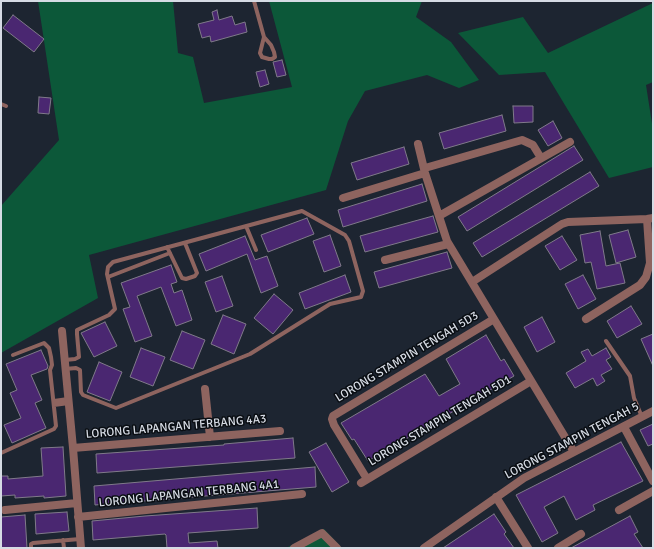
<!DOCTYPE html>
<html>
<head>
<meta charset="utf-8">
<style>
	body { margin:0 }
	#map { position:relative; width:654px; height:549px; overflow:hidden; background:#1d2531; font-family:Signika,sans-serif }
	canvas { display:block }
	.frame { position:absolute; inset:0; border:2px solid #d6dbe4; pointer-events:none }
</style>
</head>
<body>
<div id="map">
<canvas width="654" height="549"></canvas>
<div class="frame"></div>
</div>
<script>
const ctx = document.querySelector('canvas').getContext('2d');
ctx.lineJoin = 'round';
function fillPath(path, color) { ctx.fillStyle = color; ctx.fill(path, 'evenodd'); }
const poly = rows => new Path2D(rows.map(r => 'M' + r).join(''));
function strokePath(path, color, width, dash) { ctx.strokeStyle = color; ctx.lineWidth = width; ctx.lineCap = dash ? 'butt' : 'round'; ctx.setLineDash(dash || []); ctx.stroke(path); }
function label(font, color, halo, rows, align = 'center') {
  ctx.font = font + ' Signika,sans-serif'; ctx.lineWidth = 3; ctx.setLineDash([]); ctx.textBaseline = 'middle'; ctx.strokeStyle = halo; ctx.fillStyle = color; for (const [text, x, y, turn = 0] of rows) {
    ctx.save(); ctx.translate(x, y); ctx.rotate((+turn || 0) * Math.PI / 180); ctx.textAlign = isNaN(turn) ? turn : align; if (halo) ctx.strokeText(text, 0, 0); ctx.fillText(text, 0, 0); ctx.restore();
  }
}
const green = poly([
	[38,1,173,1,178,53,193,57,204,103,292,87,269,1,422,1,416,17,451,42,479,80,459,88,427,75,365,91,348,121,326,190,89,255,98,298,1,353,1,206,59,140],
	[653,3,653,82,646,85,653,130,653,167,609,178,545,72,499,75,458,33,523,17,548,53],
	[324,529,342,548,288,548,288,547]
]);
const building = poly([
	[217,10,219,20,232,16,235,25,245,22,247,32,211,42,210,36,202,38,198,24,214,20,212,12,217,10],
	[13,15,44,39,34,52,3,28,13,15],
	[282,60,286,75,277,77,273,62,282,60],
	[265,70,269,84,260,87,256,72,265,70],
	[39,97,51,98,49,114,38,113,39,97],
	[513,106,533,106,533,122,514,123,513,106],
	[502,115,506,131,444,149,439,133,502,115],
	[553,121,562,138,548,146,538,130,553,121],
	[574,146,583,160,467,231,458,217,574,146],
	[404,147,409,164,357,180,351,163,404,147],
	[590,172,599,186,482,257,473,243,590,172],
	[422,184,427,201,343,227,338,210,422,184],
	[433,216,438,232,365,252,360,236,433,216],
	[307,218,314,234,268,252,261,235,307,218],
	[628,230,636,257,616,263,609,235,628,230],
	[600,231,606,266,620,263,625,283,597,289,591,262,585,263,580,235,600,231],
	[330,235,341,266,324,272,313,241,330,235],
	[245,236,255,260,267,256,278,286,261,293,247,254,206,271,199,254,245,236],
	[562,236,577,260,560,270,545,246,562,236],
	[447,252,452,268,379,288,374,272,447,252],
	[171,265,177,282,171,284,174,293,182,290,192,320,176,326,161,287,137,296,152,336,135,342,123,309,130,307,121,283,171,265],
	[345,275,351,292,305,309,299,293,345,275],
	[583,275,596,299,578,309,565,284,583,275],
	[222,276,233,306,216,312,205,282,222,276],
	[274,294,293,310,273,334,254,318,274,294],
	[631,306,642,324,617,338,607,321,631,306],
	[223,315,246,324,234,354,211,344,223,315],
	[542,317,555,342,537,352,524,327,542,317],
	[105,322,117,346,94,357,81,333,105,322],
	[182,331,205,340,193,369,170,360,182,331],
	[653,334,653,366,641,339,653,334],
	[486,335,501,361,504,359,514,376,368,461,354,439,352,440,341,423,425,374,439,396,460,384,446,359,486,335],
	[141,348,165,357,153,386,130,377,141,348],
	[606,348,611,357,606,360,612,369,601,375,605,381,597,386,593,378,575,388,566,373,586,361,581,352,588,349,592,356,606,348],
	[41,350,48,366,47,369,31,375,42,400,35,403,46,428,12,443,4,425,21,418,10,393,17,390,6,364,41,350],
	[99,362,122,372,110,401,87,392,99,362],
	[653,424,653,444,648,446,640,430,653,424],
	[293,438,295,458,97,473,96,454,224,445,224,444,293,438],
	[621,442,643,481,593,505,595,510,576,520,564,496,544,507,558,533,542,542,516,495,621,442],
	[326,443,349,482,332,492,309,452,326,443],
	[63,447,66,496,44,498,44,496,15,498,15,495,1,496,1,476,8,476,8,479,43,476,41,448,63,447],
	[315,467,316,487,95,505,94,486,315,467],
	[257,508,258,528,188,533,189,543,217,541,218,548,167,548,166,535,165,534,93,540,92,521,145,516,257,508],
	[67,512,69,531,36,534,35,514,67,512],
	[494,514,506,532,504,534,514,548,443,548,494,514],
	[25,515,27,548,1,548,1,517,25,515],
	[630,516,638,532,634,534,643,548,571,548,630,516]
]);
const lane = poly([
	[254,1,264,37,260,53,262,57,269,59,272,59,275,57,274,52,271,45,264,37],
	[1,104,6,106],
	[246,226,256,250],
	[167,247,182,278,186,279,195,276,197,273,185,243],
	[108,277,170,253],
	[606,341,630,376,634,398,642,417],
	[65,360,75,359,79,357,77,334,77,330,109,315,115,309,107,274,108,267,113,262,302,211,345,235,349,241,363,291,361,297,330,304,250,354,116,408,83,395,81,392,80,370,76,368,65,369],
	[54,401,68,399],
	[54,405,69,403],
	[1,453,54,429,56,426,50,370,52,365,51,357,49,348,44,343,13,355],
	[63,540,64,548],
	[31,548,31,544,33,543,80,539]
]);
const street = poly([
	[418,144,425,173,447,241,574,452],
	[425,168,522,140,533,145,541,158],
	[343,198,425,173],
	[439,216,570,142],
	[385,260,448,244],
	[472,282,562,224,568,222,647,219,653,218],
	[586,319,640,285,646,277,650,263,647,219],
	[62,331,73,448,81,548],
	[205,389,210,437],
	[624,427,653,481],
	[73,448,280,431],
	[367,479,334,425,332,419,333,416,494,319],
	[361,483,531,381],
	[496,497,528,548],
	[5,510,77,503],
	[619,510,653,491],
	[78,517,302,494],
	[294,548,322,533,337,548],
	[424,548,524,478,653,411],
	[558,548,581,534]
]);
const streetNames = [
	["LORONG STAMPIN TENGAH 5D3",407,357,-31],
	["LORONG STAMPIN TENGAH 5D1",440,421,-31],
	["LORONG LAPANGAN TERBANG 4A3",176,427,-5],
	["LORONG STAMPIN TENGAH 5",572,441,-28],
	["LORONG LAPANGAN TERBANG 4A1",189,494,-6]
];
fillPath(green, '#0c5839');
fillPath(building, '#4a2771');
strokePath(building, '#807a8a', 1);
strokePath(lane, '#8e645f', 4);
strokePath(street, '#8e645f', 8);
label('12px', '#d6dbe4', '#0a0e13', streetNames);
</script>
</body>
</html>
